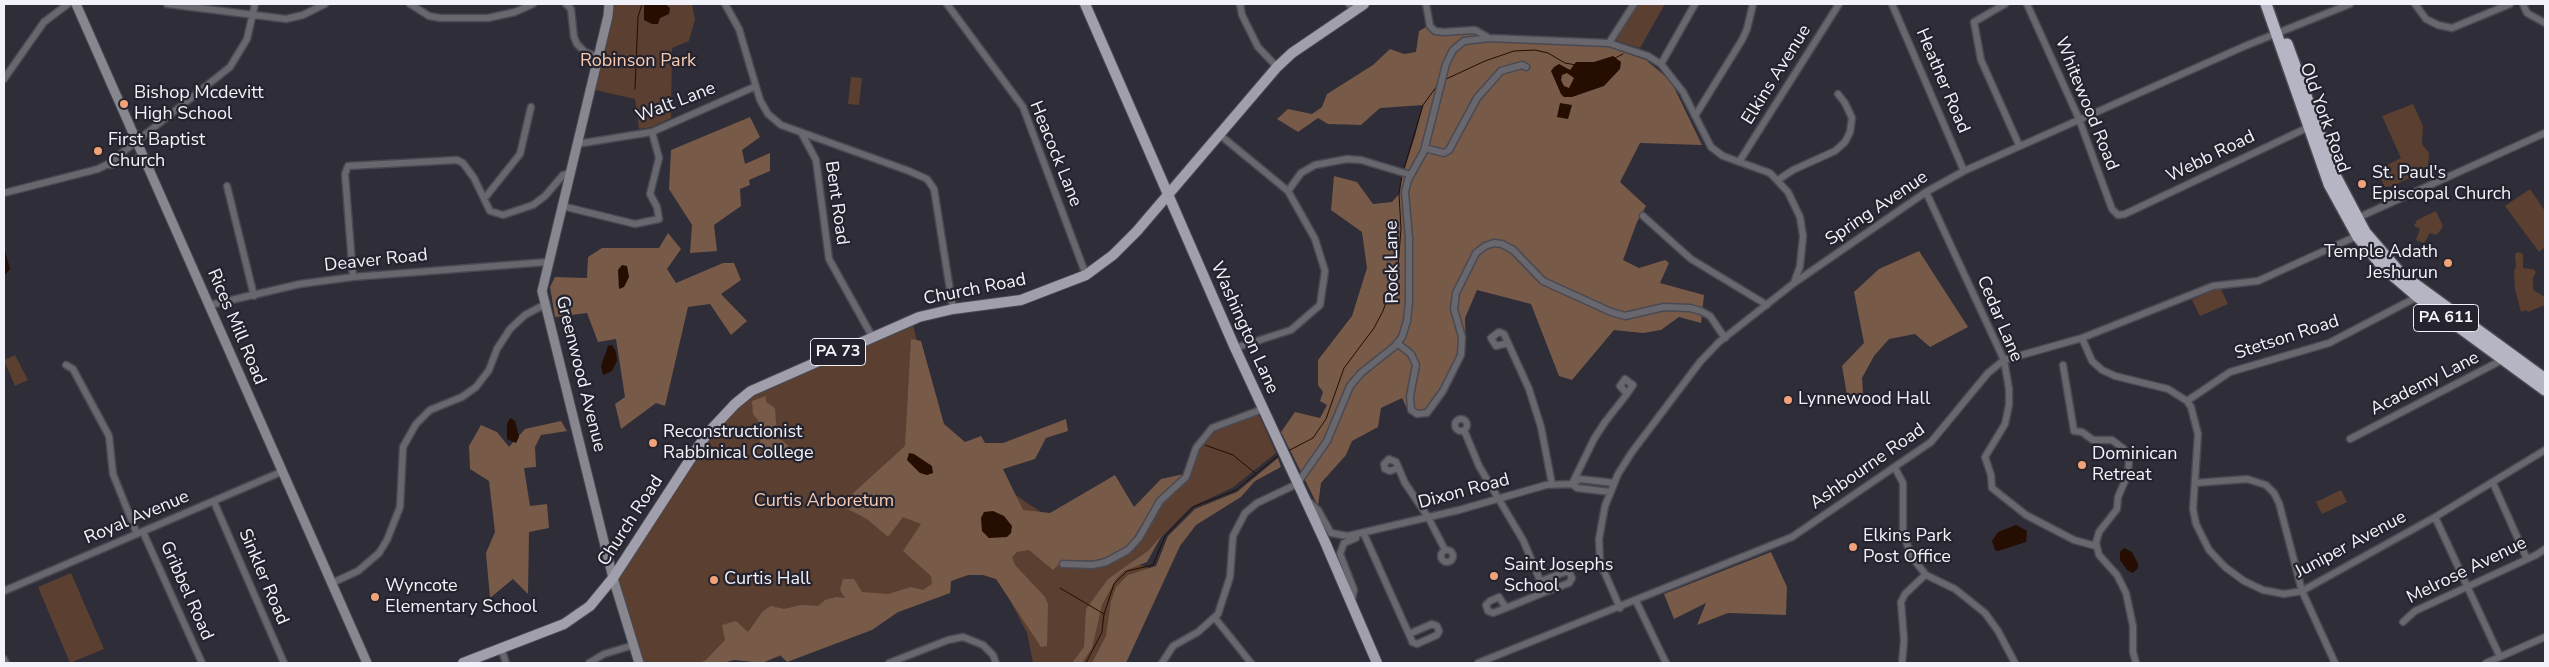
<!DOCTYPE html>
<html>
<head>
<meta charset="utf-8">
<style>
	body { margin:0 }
	#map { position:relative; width:2549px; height:667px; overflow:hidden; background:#2e2d38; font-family:"Nunito Sans",sans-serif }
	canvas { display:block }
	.frame { position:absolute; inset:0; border:5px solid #f2f2fa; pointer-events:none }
</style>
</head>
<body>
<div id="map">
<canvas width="2549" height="667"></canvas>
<div class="frame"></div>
</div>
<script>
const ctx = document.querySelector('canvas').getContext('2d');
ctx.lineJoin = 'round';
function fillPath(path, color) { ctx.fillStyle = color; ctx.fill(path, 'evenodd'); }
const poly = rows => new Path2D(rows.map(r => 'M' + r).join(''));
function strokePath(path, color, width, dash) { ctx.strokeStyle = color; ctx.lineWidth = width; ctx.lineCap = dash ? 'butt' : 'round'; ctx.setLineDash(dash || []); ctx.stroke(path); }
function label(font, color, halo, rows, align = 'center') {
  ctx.font = font + ' "Nunito Sans",sans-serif'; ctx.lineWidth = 4.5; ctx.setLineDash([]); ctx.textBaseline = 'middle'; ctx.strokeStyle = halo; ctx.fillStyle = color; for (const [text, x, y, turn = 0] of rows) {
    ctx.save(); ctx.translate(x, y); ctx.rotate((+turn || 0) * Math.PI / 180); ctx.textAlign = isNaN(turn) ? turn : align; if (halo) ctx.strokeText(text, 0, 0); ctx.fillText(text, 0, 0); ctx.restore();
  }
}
const green = poly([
	[614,4,692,4,695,19,689,41,672,48,671,118,652,127,639,129,635,99,595,90],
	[1636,4,1665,4,1640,48,1617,41,1616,37],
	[851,77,862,78,859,105,848,104],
	[2413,104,2423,126,2422,144,2429,153,2428,169,2393,186,2385,187,2379,175,2381,168,2401,158,2382,116],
	[2530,189,2545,211,2545,247,2539,252,2505,206],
	[2436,211,2443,226,2437,235,2430,233,2424,243,2416,240,2420,229,2414,226,2417,220],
	[2518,252,2523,254,2523,268,2533,269,2536,272,2533,278,2533,290,2545,297,2545,305,2528,312,2526,310,2521,312,2515,289,2514,271,2516,267,2515,254],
	[2220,287,2228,304,2200,316,2192,300],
	[913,325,942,446,1107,556,1118,559,1132,549,1157,506,1180,485,1198,449,1213,431,1256,414,1260,417,1276,453,1232,488,1191,507,1149,550,1132,562,1149,568,1103,663,1033,663,1027,633,1002,585,996,579,983,575,968,575,951,581,950,593,762,663,756,647,716,663,643,663,618,582,619,577,713,433,740,404,774,382],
	[15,355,28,380,15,386,4,360],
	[2341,490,2347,502,2322,514,2316,502],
	[71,573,104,649,70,663,38,587]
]);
const forest = poly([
	[1426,27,1431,32,1448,36,1460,32,1478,33,1491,39,1606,46,1646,60,1671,81,1702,145,1640,143,1620,182,1646,206,1637,222,1623,260,1639,268,1665,260,1669,263,1660,283,1704,295,1701,323,1679,317,1661,330,1643,333,1614,330,1572,380,1559,376,1531,304,1477,290,1465,318,1466,350,1431,408,1410,415,1402,398,1381,408,1378,427,1352,441,1346,455,1321,483,1318,506,1281,432,1295,412,1320,418,1327,405,1320,401,1323,392,1318,385,1318,360,1352,316,1367,268,1362,232,1331,210,1334,176,1357,182,1373,204,1392,202,1399,194,1402,176,1415,136,1423,105,1380,108,1361,125,1328,124,1318,118,1298,132,1277,119,1288,109,1312,114,1322,107,1327,94,1373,65,1390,49,1404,54,1416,52,1419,31],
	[750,117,760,137,742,150,745,164,770,153,770,171,749,180,750,185,740,189,741,206,714,225,717,251,690,253,692,225,669,189,671,150],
	[668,233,681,249,667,269,676,283,723,263,734,263,741,280,721,294,747,321,731,335,710,304,688,307,665,406,656,403,621,429,615,404,625,397,616,339,598,342,587,313,555,317,550,287,555,277,587,278,588,257,602,248,659,248],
	[1919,251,1968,327,1930,347,1915,334,1889,339,1874,356,1862,378,1863,393,1847,395,1842,366,1864,343,1854,292,1879,269],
	[911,339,921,341,944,424,965,442,981,436,985,443,1003,443,1066,419,1068,431,1046,438,1035,459,1003,469,1023,510,1050,513,1115,475,1134,507,1161,479,1184,474,1156,502,1128,547,1102,561,1063,560,1053,570,1029,550,1017,552,1012,557,1015,565,1045,597,1048,604,1047,646,1041,647,996,579,983,575,968,575,951,581,950,593,898,612,872,630,787,662,780,655,762,663,734,660,723,663,700,663,706,660,725,640,722,625,736,621,748,632,763,611,771,606,784,609,801,605,818,606,825,600,836,597,845,598,840,590,843,579,854,579,862,592,888,594,911,587,923,590,932,584,931,576,903,551,921,524,903,517,888,537,867,519,840,505,905,446],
	[766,396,766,402,775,408,777,436,792,449,780,458,765,450,760,443,758,420,753,414,752,401],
	[561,421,567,431,541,435,535,447,536,467,524,468,530,506,547,504,549,528,529,532,528,594,513,579,490,598,486,553,495,532,489,481,470,469,469,446,481,425,497,432,509,447,525,429],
	[1278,458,1281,467,1255,481,1241,497,1196,525,1180,546,1126,663,1092,663,1106,636,1111,601,1116,587,1128,575,1156,566,1168,536,1195,509,1237,492],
	[1162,535,1147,562,1124,571,1116,579,1102,605,1092,648,1082,663,1072,663,1084,647,1086,609,1108,579,1149,550],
	[1771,552,1787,587,1786,615,1728,613,1697,625,1706,603,1674,619,1664,594]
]);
const water = poly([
	[644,4,665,4,670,8,669,14,660,18,658,24,652,24,644,20],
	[1613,56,1621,62,1620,69,1604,86,1572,97,1564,97,1561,94,1551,71,1554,67,1559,64,1570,70,1576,62,1594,62],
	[1567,73,1574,78,1569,88,1564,86,1561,80,1562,75],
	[1560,103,1572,105,1568,119,1557,117],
	[4,247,10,269,4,276],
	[622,265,627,266,629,277,624,287,619,289,618,270],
	[612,345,616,352,617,361,612,371,603,375,601,366,608,346],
	[510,418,515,421,519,437,516,443,507,439,507,424],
	[909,453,914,454,932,466,933,473,927,475,920,473,907,460],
	[993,511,1004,516,1012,526,1011,533,1007,537,989,538,982,531,981,518,984,512],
	[2016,525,2027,531,2026,542,1998,551,1995,550,1992,541,1998,532],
	[2124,548,2132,552,2138,564,2138,568,2133,573,2127,570,2120,560,2120,552]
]);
const stream = poly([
	[1615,58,1623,54],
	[1444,80,1485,61,1514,51,1535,50,1548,53,1565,63,1576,65],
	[635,89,638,17,642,4],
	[1404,169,1423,105,1437,86],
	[1205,445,1233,455,1255,473],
	[1288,451,1313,438,1326,419,1344,368,1374,328,1383,311,1398,266,1401,229,1399,194,1402,175],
	[1060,588,1104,614],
	[1086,663,1102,632,1104,614,1114,584,1127,571,1153,565,1165,536,1193,507,1236,490,1280,454]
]);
const street = poly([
	[167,4,286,19,303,15,325,4],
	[410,4,429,16,440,18,488,18,515,12,533,4],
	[566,4,571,9,574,37,577,44,585,52,598,57],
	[725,4,739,29,760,100,768,114,781,125,909,171,927,179,934,189,953,309],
	[947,4,1023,107,1086,275],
	[1240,4,1242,15,1258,47,1277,67],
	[1349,4,1355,10],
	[1426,4,1430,26,1435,31,1444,32,1475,30,1489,38],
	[1892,4,1964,171],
	[2005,4,1974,22,1981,60,2019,145],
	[2027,4,2079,119,2112,209,2118,215,2125,214,2311,126],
	[2415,4,2426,19,2438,25,2452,28,2510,4],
	[2523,4,2527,13,2545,23],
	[1609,43,1634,4],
	[1661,64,1695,4],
	[4,79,44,22,68,4],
	[1695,116,1742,40,1747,29,1753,4],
	[802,134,816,160,829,259,873,338],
	[1220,135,1288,191,1315,239,1325,271,1320,305,1291,330,1235,348],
	[577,144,652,132,754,87],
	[1425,148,1444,153,1449,150,1477,98,1501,71,1522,65,1526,67],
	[1739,162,1839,4],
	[109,165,144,157],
	[1778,180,1793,170,1835,151,1845,142,1850,132,1852,118,1845,103,1838,94],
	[227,186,254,296],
	[1288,191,1301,173,1315,165,1347,159,1361,160,1411,175],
	[1926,192,2004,360,2009,389,2009,405,2005,424,1985,457,1991,475,1992,488,2026,515,2074,540,2096,546],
	[4,193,98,169,108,164,230,67,247,39,255,4],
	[484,199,520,154,531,107],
	[562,206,635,224,659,219,657,207,650,194,659,158,652,132],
	[1643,216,1691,259,1767,305],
	[2355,219,2545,133],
	[353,277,345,174,348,166,457,160,463,163,474,178,490,211,503,215,533,205,545,196,563,175,570,173],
	[210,305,300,284,353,277,547,262],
	[2082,338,2092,361,2102,370,2115,376,2168,389,2187,401,2191,407,2198,434,2193,509,2196,524,2209,550,2225,567,2244,581,2263,590,2284,594,2302,591,2435,517,2545,450],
	[1397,343,1411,354,1416,365,1410,396,1411,410,1417,414,1427,413,1443,391,1461,355,1462,337,1454,309,1456,293,1476,253,1485,246,1494,243,1502,244,1513,250,1543,281,1611,312,1625,316,1664,307,1690,308,1701,311,1710,316,1725,338],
	[1508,343,1496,346,1491,338,1499,332,1504,334,1529,389,1541,427,1552,484],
	[66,365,73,369,109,436,113,474,137,534],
	[2063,365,2074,431,2082,432,2093,440,2112,440,2124,449,2129,460,2128,474,2118,497,2117,509,2099,532,2096,543,2099,555,2117,575,2126,593,2133,626,2133,652,2136,663],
	[2187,401,2230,372,2329,343,2419,296],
	'1455 425a6 6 0 1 1 12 0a6 6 0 1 1-12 0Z',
	[1464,430,1479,466,1523,540,1545,592],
	[2350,439,2504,359],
	[1398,468,1390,471,1385,469,1384,464,1389,459,1396,462,1405,483,1428,517,1445,550],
	[1895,468,1903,483,1903,532,1911,556,1926,575,1955,589,1985,613,1998,631,2015,663],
	[2195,483,2247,479,2266,485,2274,493,2279,503,2302,591,2335,663],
	[2493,483,2527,559],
	[1572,484,1594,439,1605,422,1627,394,1633,385,1625,379,1620,386,1627,394],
	[1572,484,1577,488,1610,492],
	[1307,500,1318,510,1331,533,1348,536,1459,510,1546,485,1572,484,1580,479,1614,483],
	[214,502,284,663],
	[2435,517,2500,657],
	[143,532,202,663],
	[1364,534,1412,641,1412,642,1417,644,1437,635,1439,631,1437,626,1432,624,1409,634],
	'1441 556a6 6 0 1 1 12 0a6 6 0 1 1-12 0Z',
	[1063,564,1093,565,1106,562,1128,550,1139,538,1160,501,1186,477,1196,448,1212,428,1263,409],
	[332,583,358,571,379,553,387,540,400,507,403,447,416,424,430,410,462,397,476,387,489,370,497,349,510,329,525,315,544,305],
	[4,591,281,472],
	[1636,601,1666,663],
	[1351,603,1354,590,1340,554,1344,543,1356,538],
	[1506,608,1499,597,1490,601,1486,605,1488,611,1493,613,1506,608,1545,592,1569,583,1572,578,1569,572,1565,572,1541,581],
	[1620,608,1600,562,1599,539,1605,506,1618,474,1632,452,1700,362,1719,342,1794,283,1926,192,1964,171,2245,46,2350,4],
	[1215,618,1251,663],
	[2403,622,2415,611,2536,555,2545,549],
	[501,648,506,663],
	[4,659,6,663],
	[589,663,604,654,634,645],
	[889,663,948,640,963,637,983,645,993,655,996,663],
	[1162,663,1173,646,1198,632,1218,614,1230,577,1233,536,1245,513,1257,503,1297,484,1327,441,1350,386,1361,373,1395,346,1402,337,1407,321,1409,302,1409,238,1405,192,1408,180,1424,151,1446,64,1453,50,1464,41,1489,38,1609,43,1648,56,1661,64,1683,92,1711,147,1723,156,1770,173,1788,192,1800,217,1803,236,1800,266,1794,283],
	[1478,663,1792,537,1931,442,1988,373,2004,360,2082,338,2213,286,2258,281,2359,235],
	[1902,663,1904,640,1901,602,1905,594,1925,575],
	[2486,663,2545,637]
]);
const secondary = poly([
	[76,4,367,663],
	[609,4,608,16,542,291,613,578,639,663]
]);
const primary = poly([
	[1085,4,1235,348,1325,542,1377,663],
	[463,663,564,624,590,606,613,578,706,435,735,404,751,391,919,317,953,309,1021,300,1086,275,1113,255,1137,231,1277,67,1292,53,1364,4]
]);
const highway = poly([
	[2266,4,2329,184,2358,237,2383,267,2418,297,2545,390],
	[2287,44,2335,175,2365,232,2401,274,2545,379]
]);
const markers = [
	[124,104,5,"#efa377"],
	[98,151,5,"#efa377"],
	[2362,184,5,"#efa377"],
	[2448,263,5,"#efa377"],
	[1788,400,5,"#efa377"],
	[653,443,5,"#efa377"],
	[2082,465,5,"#efa377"],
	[1853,547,5,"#efa377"],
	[1494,576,5,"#efa377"],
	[714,580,5,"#efa377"],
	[375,597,5,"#efa377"]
];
const shields = [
	[2446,318,65],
	[838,352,55]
];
const shieldNames = [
	["PA 611",2446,318],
	["PA 73",838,352]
];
const parkNames = [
	["Robinson Park",638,62],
	["Curtis Arboretum",824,502]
];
const streetNames = [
	["Elkins Avenue",1777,75,-58],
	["Heather Road",1942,81,67],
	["Walt Lane",676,103,-21],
	["Whitewood Road",2086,104,68],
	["Old York Road",2324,118,70],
	["Heacock Lane",1055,154,68],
	["Webb Road",2211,157,-26],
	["Bent Road",836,203,82],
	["Spring Avenue",1877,209,-34],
	["Deaver Road",376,261,-6],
	["Rock Lane",1393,262,-91],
	["Church Road",975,290,-11],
	["Cedar Lane",1999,319,67],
	["Rices Mill Road",236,327,67],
	["Washington Lane",1244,328,66],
	["Stetson Road",2287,338,-18],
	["Greenwood Avenue",580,374,76],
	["Academy Lane",2425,384,-27],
	["Ashbourne Road",1868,467,-35],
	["Dixon Road",1464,492,-15],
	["Royal Avenue",137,518,-23],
	["Church Road",631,521,-57],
	["Juniper Avenue",2351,545,-28],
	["Melrose Avenue",2467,571,-26],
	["Sinkler Road",263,577,67],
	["Gribbel Road",186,591,66]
];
const poiNames = [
	["Bishop Mcdevitt",134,94],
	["High School",134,115],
	["First Baptist",108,141],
	["Church",108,162],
	["St. Paul's",2372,174],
	["Episcopal Church",2372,195],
	["Temple Adath",2438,253,"right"],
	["Jeshurun",2438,274,"right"],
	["Lynnewood Hall",1798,400],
	["Reconstructionist",663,433],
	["Rabbinical College",663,454],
	["Dominican",2092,455],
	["Retreat",2092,476],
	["Elkins Park",1863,537],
	["Post Office",1863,558],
	["Saint Josephs",1504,566],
	["School",1504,587],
	["Curtis Hall",724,580],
	["Wyncote",385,587],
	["Elementary School",385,608]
];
fillPath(green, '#5b3f30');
fillPath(forest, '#785a49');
fillPath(water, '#250d01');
strokePath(stream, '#250d01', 1);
strokePath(street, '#494953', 9);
strokePath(secondary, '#494953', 11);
strokePath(primary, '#494953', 12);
strokePath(highway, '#494953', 14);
strokePath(street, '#68676d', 6);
strokePath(secondary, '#888790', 9);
strokePath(primary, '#a09fab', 10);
strokePath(highway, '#b6b5c4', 11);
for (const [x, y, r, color] of markers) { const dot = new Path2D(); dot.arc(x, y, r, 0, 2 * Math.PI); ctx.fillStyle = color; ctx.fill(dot); strokePath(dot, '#24232e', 2); }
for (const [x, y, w] of shields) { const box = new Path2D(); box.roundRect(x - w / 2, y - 13.5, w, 27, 4); ctx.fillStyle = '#24232e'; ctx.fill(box); strokePath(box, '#f2f2fa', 1); }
label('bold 16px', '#f2f2fa', null, shieldNames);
label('18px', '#f8cbb2', '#24232e', parkNames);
label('18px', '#f2f2fa', '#24232e', streetNames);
label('18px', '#f2f2fa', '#24232e', poiNames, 'left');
</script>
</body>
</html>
